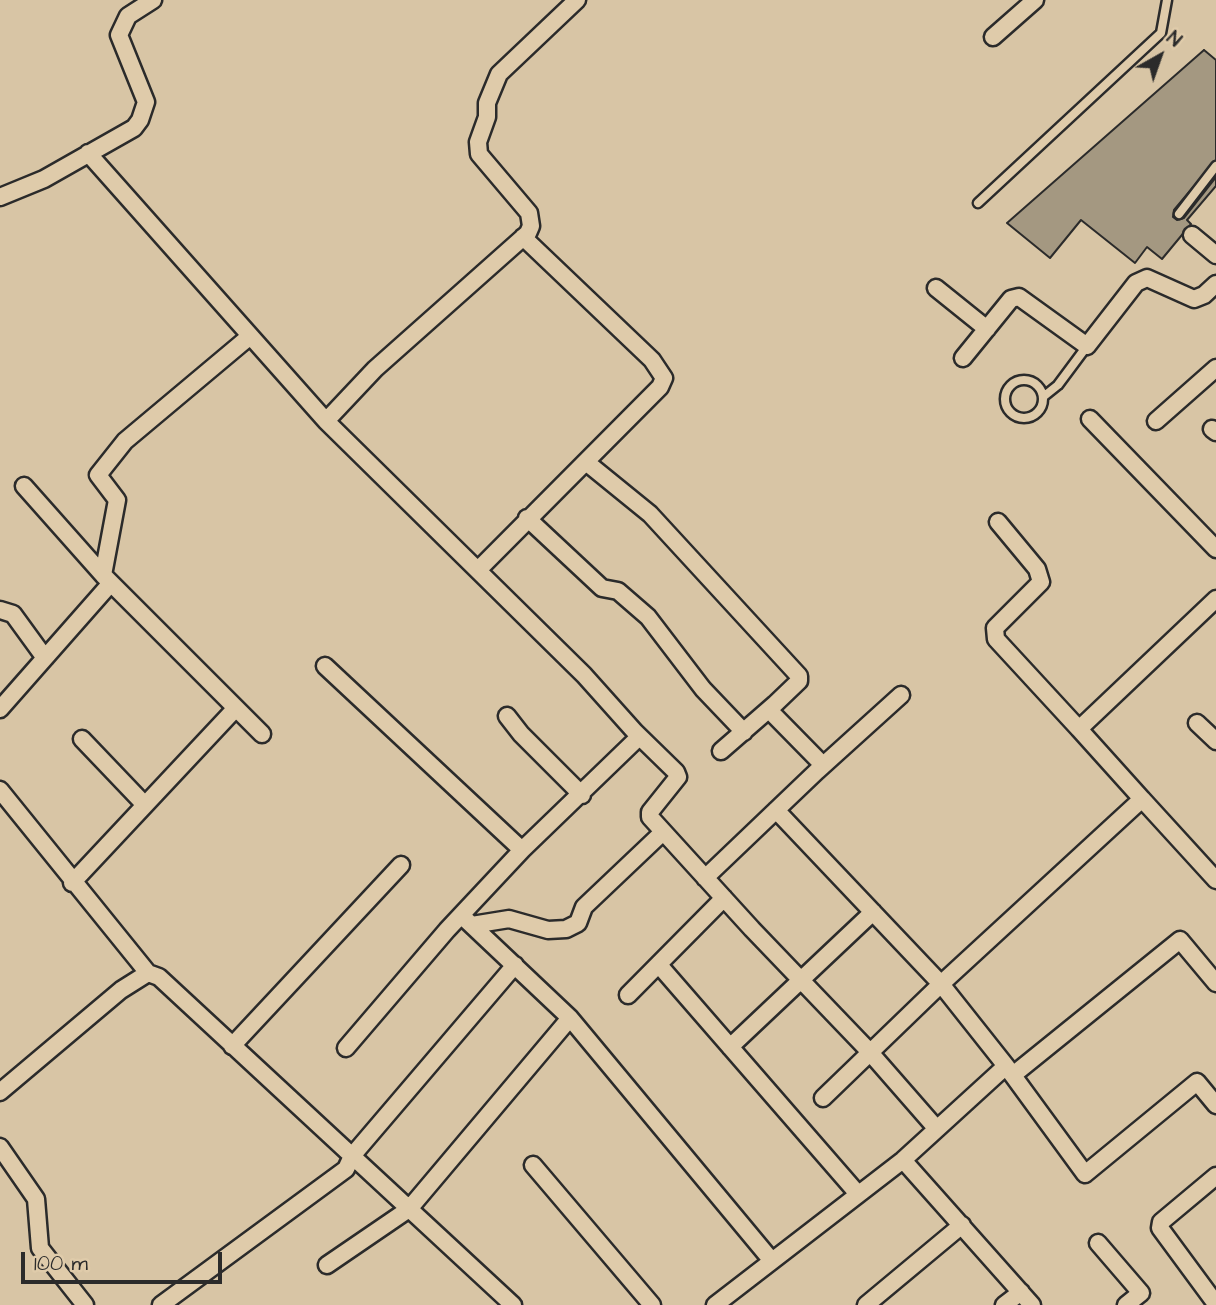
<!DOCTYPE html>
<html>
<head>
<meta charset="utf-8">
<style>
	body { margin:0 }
	#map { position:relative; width:1216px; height:1305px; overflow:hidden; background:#d8c5a5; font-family:"Architects Daughter",sans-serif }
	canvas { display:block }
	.north { position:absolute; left:1125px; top:21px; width:70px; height:70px; -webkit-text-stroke:5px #dfcbaa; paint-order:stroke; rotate:40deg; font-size:19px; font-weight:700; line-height:28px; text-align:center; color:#2b2b2b }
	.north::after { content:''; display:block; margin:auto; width:24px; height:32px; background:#2b2b2b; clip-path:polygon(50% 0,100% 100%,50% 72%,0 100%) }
	.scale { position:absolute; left:21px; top:1252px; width:201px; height:32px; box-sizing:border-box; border:4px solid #2b2b2b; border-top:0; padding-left:9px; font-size:21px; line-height:24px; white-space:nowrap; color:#2b2b2b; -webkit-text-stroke:5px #dfcbaa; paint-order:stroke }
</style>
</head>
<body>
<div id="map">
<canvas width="1216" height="1305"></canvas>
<div class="north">N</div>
<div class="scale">100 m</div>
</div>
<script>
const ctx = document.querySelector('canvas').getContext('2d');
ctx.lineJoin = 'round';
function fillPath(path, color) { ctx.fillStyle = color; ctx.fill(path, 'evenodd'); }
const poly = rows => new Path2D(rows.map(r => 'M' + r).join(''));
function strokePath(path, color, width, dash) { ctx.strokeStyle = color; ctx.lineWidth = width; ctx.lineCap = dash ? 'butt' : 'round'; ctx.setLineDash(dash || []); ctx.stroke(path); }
const building = poly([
	[1204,50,1216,60,1216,160,1174,210,1173,217,1177,220,1184,218,1216,177,1216,186,1187,220,1191,224,1162,259,1147,247,1135,263,1081,220,1050,258,1007,223,1204,50]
]);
const service = poly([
	[978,203,1161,33,1167,0],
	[1179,214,1216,166],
	'1005 399a19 19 0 1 1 38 0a19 19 0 1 1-38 0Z',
	[1043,397,1058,385,1087,346]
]);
const minor = poly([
	[993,37,1035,0],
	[88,153,326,421,584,675,635,732,676,772,678,777,650,812,650,817,752,929,867,1049,936,1128],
	[0,197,44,179,134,128,140,120,146,102,119,35,128,16,153,0],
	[1192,235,1216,255],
	[936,288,987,329],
	[249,337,125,441,98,475,117,500,103,575,262,734],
	[963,358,1011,299,1019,297,1087,346,1136,283,1147,278,1194,299,1204,295,1216,284],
	[1090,419,1216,549],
	[326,421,375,369,528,233,531,226,529,213,479,154,478,142,487,117,487,103,499,74,577,0],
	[1156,421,1216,368],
	[1212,429,1216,432],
	[586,462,650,514,799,676,799,681,775,704,721,751],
	[24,486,103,575],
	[527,518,602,588,618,591,648,617,703,689,744,732],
	[998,522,1037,569,1041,582,995,628,996,639,1079,729],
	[478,570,660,387,664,378,652,360,523,237],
	[0,610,13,614,45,658],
	[325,666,522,850,639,737],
	[0,709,111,583],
	[769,710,823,765],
	[507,716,521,734,582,795],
	[1197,723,1216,741],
	[82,739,145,805],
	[0,790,148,973],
	[1142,799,1216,880],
	[776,810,941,984,1006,1066,1085,1174,1197,1082,1216,1105],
	[705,878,817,771,901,695],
	[72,883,236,708],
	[461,915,570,1018,772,1261],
	[472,925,509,919,548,930,566,929,578,923,584,907,663,832],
	[659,965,858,1194],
	[628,995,724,898],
	[232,1046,401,865],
	[730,1047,873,912],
	[346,1048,447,930,522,850],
	[1013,1075,1180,940,1216,983],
	[0,1092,121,990,148,973,159,977,513,1305],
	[823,1098,941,984,1142,799,1079,729,1216,599],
	[0,1147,36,1199,40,1248,85,1305],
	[903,1160,1032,1305],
	[533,1165,652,1305],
	[1216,1176,1161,1222,1160,1228,1216,1304],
	[1098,1243,1141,1293,1126,1305],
	[327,1265,409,1209,570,1018],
	[161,1305,346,1169,352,1156,515,965],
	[715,1305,903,1160,1006,1066],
	[866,1305,962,1225],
	[1004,1305,1021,1292]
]);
fillPath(building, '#a49881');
strokePath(building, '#2b2b2b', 2);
strokePath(service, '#2b2b2b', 13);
strokePath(minor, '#2b2b2b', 21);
strokePath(service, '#dfcbaa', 8);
strokePath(minor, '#dfcbaa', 16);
</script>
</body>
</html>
